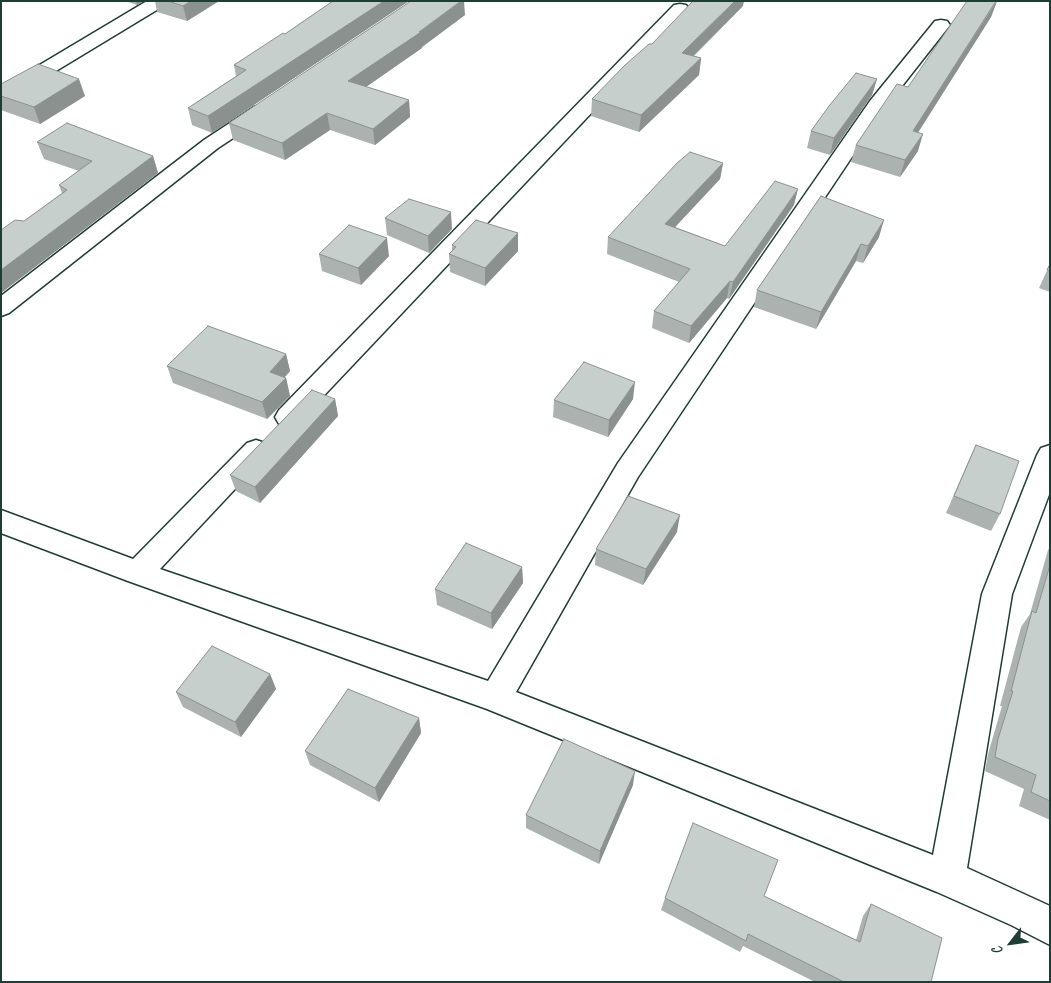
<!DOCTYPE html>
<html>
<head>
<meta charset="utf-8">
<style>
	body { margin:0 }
	#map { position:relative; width:1051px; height:983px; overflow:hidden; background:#fff; font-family:Caveat,sans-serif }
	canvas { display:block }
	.frame { position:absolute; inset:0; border:2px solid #1f3d34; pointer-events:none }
	.north { position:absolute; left:986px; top:918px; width:50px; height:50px; -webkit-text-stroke:4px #fff; paint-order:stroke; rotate:240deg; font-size:14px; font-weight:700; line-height:20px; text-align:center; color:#1f3d34 }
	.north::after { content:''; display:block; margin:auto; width:18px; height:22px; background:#1f3d34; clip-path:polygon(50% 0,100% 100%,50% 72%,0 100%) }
</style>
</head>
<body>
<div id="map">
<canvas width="1051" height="983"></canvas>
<div class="frame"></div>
<div class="north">С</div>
</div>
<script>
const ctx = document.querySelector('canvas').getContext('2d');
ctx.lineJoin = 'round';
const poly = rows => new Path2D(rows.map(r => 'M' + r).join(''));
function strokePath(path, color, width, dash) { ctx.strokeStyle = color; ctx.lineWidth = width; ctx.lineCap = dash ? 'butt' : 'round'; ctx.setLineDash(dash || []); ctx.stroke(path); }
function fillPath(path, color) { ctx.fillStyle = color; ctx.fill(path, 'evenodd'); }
const minor = poly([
	[147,1,167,1,165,5,8,100,1,102,1,88,147,1],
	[680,4,686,5,689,9,686,13,297,424,288,426,279,424,275,417,279,410,674,5,680,4],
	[941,20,947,21,950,25,884,109,638,477,516,692,933,855,982,594,1037,455,1041,448,1050,445,1050,492,1012,594,967,868,1050,906,1050,945,1011,925,937,892,487,709,128,581,1,533,1,510,133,559,247,443,256,440,265,443,269,450,265,457,160,569,488,681,618,463,870,101,935,21,941,20],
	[261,105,268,107,271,111,268,115,218,148,9,313,1,316,1,296,204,140,254,107,261,105]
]);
const wall = poly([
	[125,1,143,1,137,5],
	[155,1,219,1,187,21,157,12],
	[333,1,409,1,212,133,192,125,188,108,236,76,234,65,285,34],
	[997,1,991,17,918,133,918,151,900,177,851,162,856,145,908,87],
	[743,6,694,56,701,58,699,75,639,132,591,116,592,99,652,44],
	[465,15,422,47,422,48,366,87,409,100,410,117,375,145,330,130,285,160,233,140,229,123],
	[877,79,872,95,830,155,807,148,811,131],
	[1,84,85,96,40,124,1,110],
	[37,142,153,156,158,173,1,293,1,230,24,221,62,193,59,185,79,171,44,159],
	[723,163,720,179,675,227,725,246,794,205,729,299,727,298,689,343,652,328,654,311,679,282,607,254,608,237],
	[821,196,879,237,863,263,856,261,816,329,754,307,757,290],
	[385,218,452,229,429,253,387,235],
	[518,233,518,251,485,286,450,272,449,254,452,251,452,245],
	[319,254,389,256,361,285,322,271],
	[1050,264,1050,292,1039,288],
	[286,354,290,371,284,378,286,378,290,396,267,419,173,383,167,366],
	[335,399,338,416,260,503,236,491,230,475],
	[633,399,608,437,553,417,554,400],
	[976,445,1000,514,991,531,946,513,968,462],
	[677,532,643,585,595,565,596,549],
	[1050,548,1050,820,1019,806,1024,789,985,771,988,754,1002,706,1000,706,1021,627,1030,614,1048,550],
	[522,567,523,583,492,629,437,605,435,589],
	[270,674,276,689,241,737,183,707,176,692],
	[419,718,421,733,379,802,310,765,305,751],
	[633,785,599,864,526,828,526,815],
	[764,896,856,940,863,916,871,904,931,982,815,982,743,946,740,952,661,910,665,898]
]);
const shadedWall = poly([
	[136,1,143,1,137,5],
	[191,1,219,1,187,21,183,6],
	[384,1,409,1,212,133,208,116],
	[461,1,464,1,465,15,422,47,422,48,350,98,348,81,419,32],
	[735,1,744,1,743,6,680,69,682,53],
	[997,1,991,17,908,148,913,131],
	[701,58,699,75,639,132,641,115],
	[79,79,85,96,40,124,34,107],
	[877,79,872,95,830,155,834,138],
	[409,100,410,117,375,145,373,129],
	[327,113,330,130,285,160,282,143],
	[923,134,918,151,900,177,905,160],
	[153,156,158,173,1,293,1,270],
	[723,163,720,179,663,240,665,224],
	[798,189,794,205,729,299,733,282],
	[451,212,452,229,429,253,428,236],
	[884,220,879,237,863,263,868,246],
	[518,233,518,251,485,286,485,268],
	[387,238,389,256,361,285,358,268],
	[861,244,856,261,816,329,821,312],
	[730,281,727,298,689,343,691,326],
	[286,354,290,371,274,389,270,372],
	[286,378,290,396,267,419,262,402],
	[635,382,633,399,608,437,609,420],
	[335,399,338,416,260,503,255,487],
	[680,515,677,532,643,585,646,569],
	[522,567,523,583,492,629,491,613],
	[270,674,276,689,241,737,235,722],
	[419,718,421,733,379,802,375,788],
	[635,771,633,785,599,864,600,851]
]);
const building = poly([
	[168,1,191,1,183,6,168,1],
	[333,1,384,1,208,116,188,108,246,70,234,65,283,33,285,34,333,1],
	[411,1,461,1,419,32,421,32,348,81,409,100,373,129,327,113,282,143,229,123,411,1],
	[693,1,735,1,682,53,701,58,641,115,592,99,625,65,649,44,652,44,693,1],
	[967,1,996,1,913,131,923,134,905,160,856,145,897,84,908,87,967,1],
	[38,64,79,79,34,107,1,96,1,84,38,64],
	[856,73,877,79,834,138,811,131,829,106,856,73],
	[67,123,153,156,1,270,1,230,15,220,24,221,67,190,59,185,92,161,37,142,67,123],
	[690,152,723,163,665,224,725,246,775,181,798,189,733,282,730,281,691,326,654,311,690,269,608,237,677,163,690,152],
	[821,196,884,220,868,246,861,244,821,312,757,290,821,196],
	[409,199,451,212,428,236,385,218,409,199],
	[476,220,518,233,485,268,449,254,456,247,452,245,476,220],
	[349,225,387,238,358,268,319,254,349,225],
	[1050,264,1050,271,1047,270,1050,264],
	[208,326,286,354,270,372,286,378,262,402,167,366,208,326],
	[584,362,635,382,609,420,554,400,584,362],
	[312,390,335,399,255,487,230,475,312,390],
	[976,445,1019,461,1000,514,954,496,976,445],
	[628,496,680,515,646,569,596,549,628,496],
	[466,543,522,567,491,613,435,589,466,543],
	[1050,565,1050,801,1031,792,1036,775,995,757,998,739,1013,691,1011,691,1032,611,1036,613,1050,565],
	[212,646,270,674,235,722,176,692,212,646],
	[348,689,419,718,375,788,305,751,348,689],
	[564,739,635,771,600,851,526,815,564,739],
	[693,823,778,860,764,896,860,942,871,904,942,938,931,982,844,982,748,934,746,941,665,898,693,823]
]);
strokePath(minor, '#1f3d34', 3);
fillPath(minor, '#fff');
fillPath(wall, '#abb2af');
fillPath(shadedWall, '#8b918f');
fillPath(building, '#c7cfcc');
strokePath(building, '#8b918f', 1);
</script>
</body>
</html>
